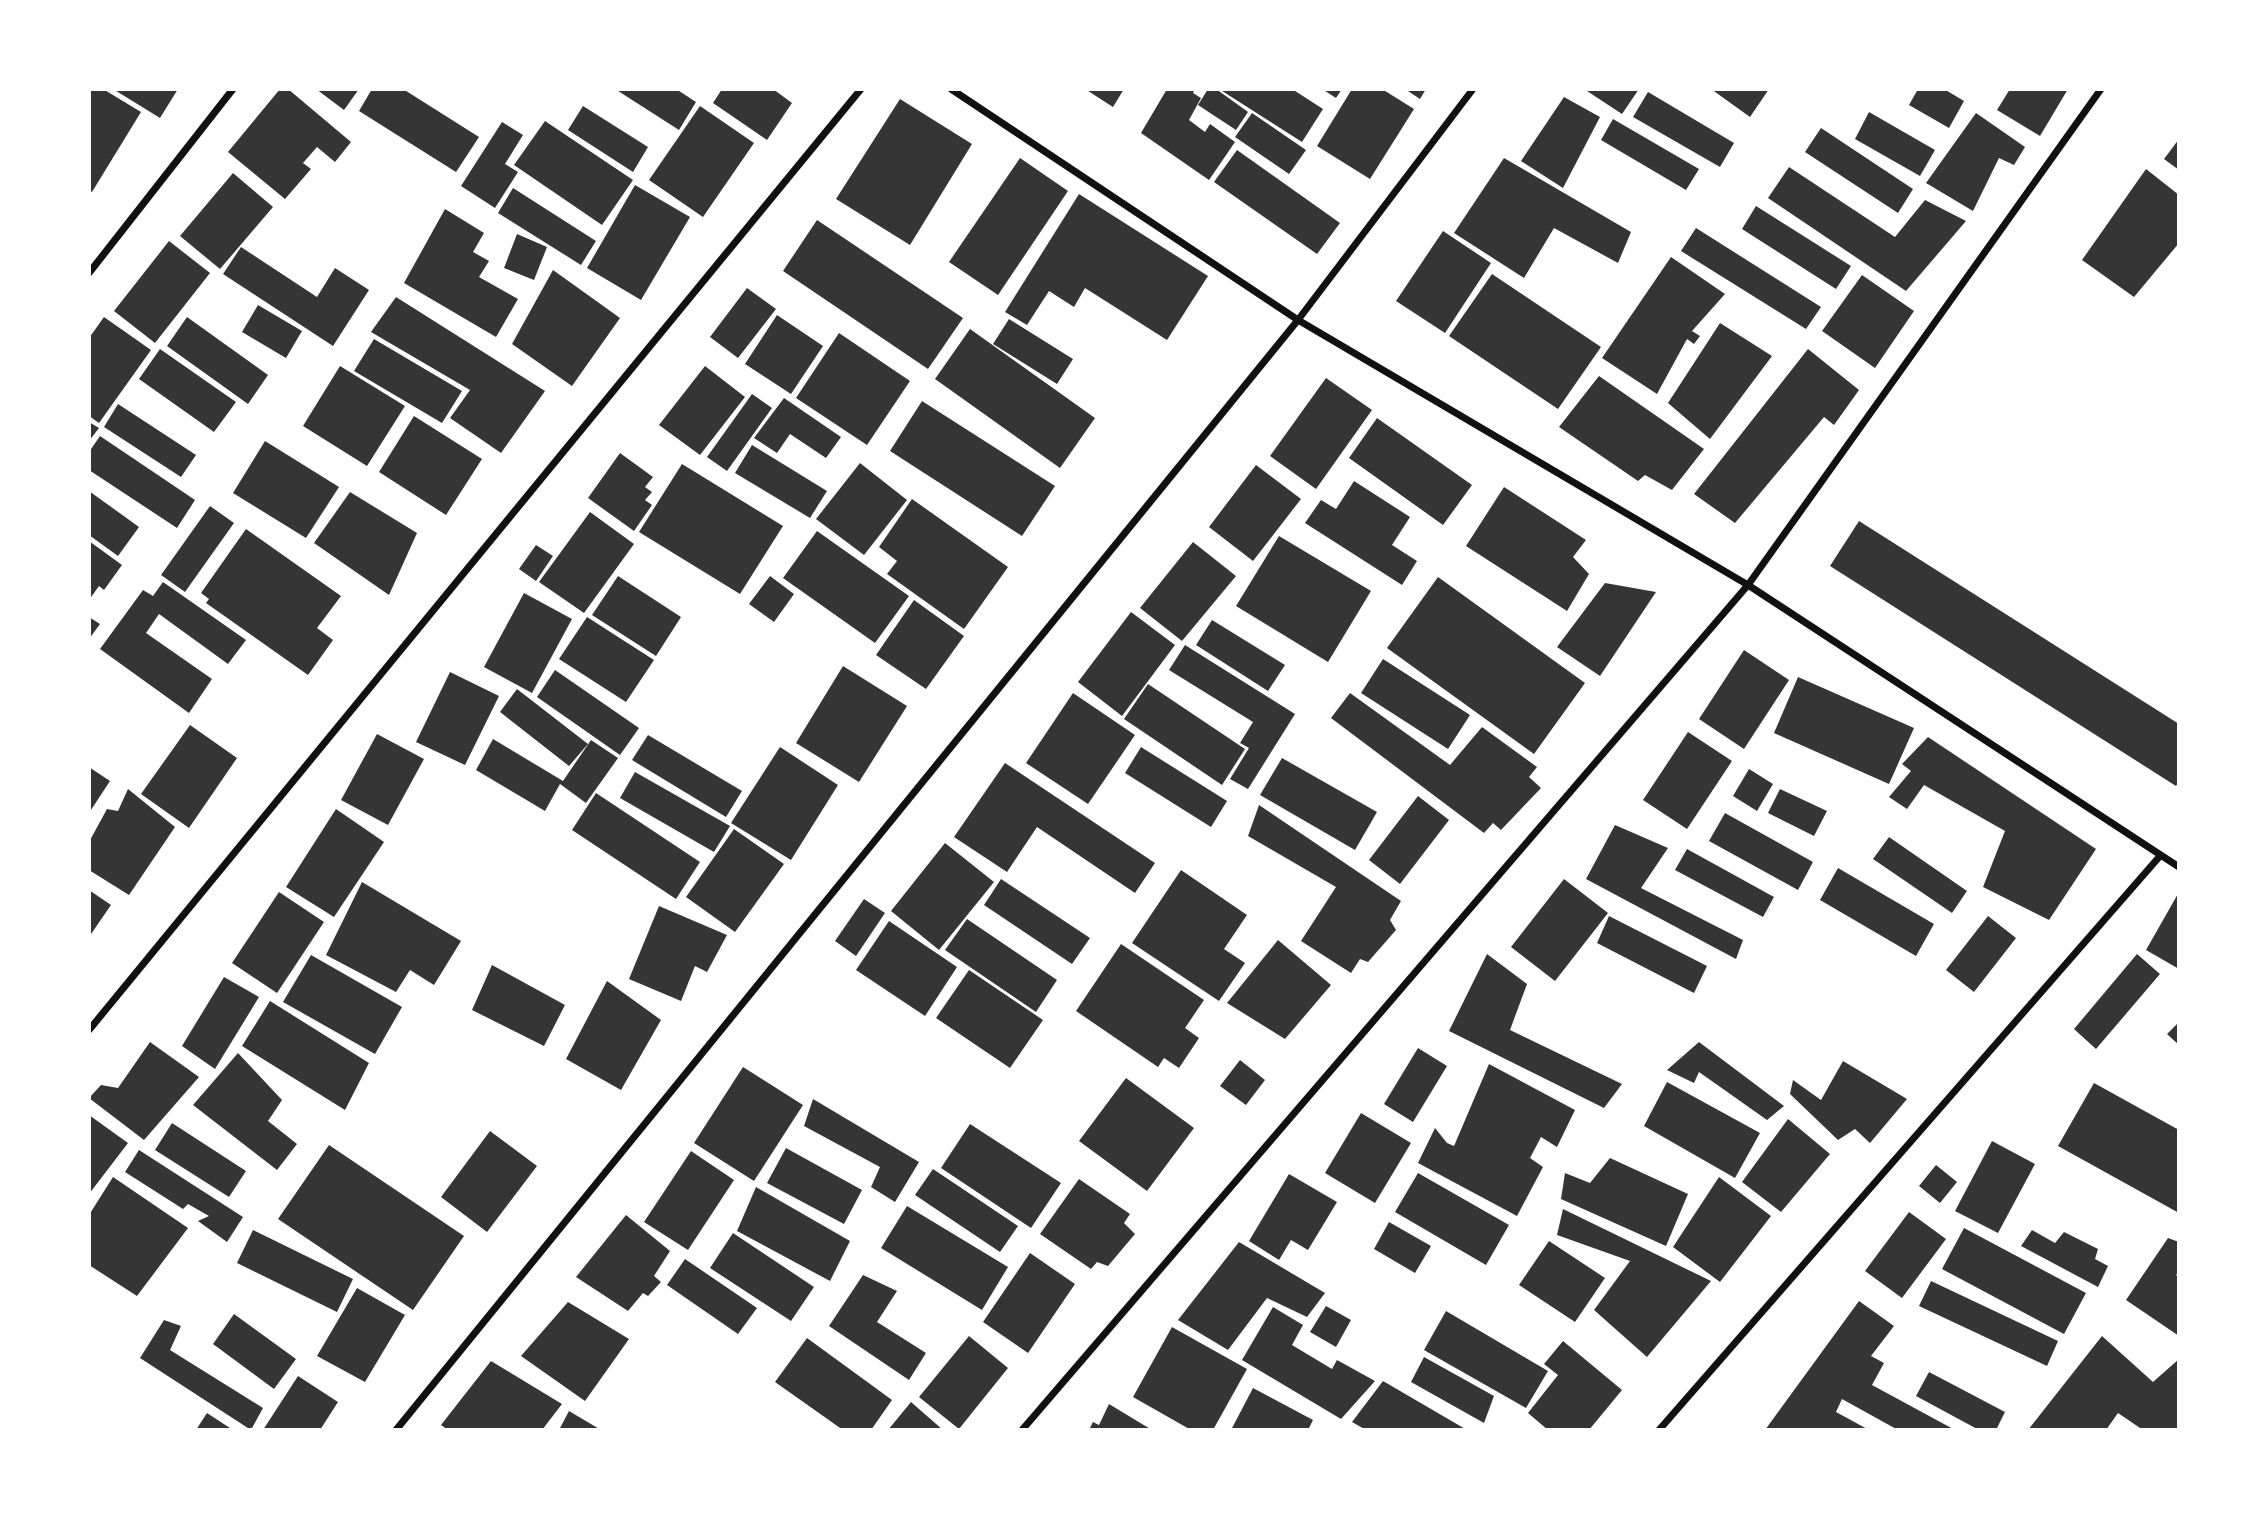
<!DOCTYPE html>
<html>
<head>
<meta charset="utf-8">
<style>
	body { margin:0 }
	#map { position:relative; width:2268px; height:1519px; overflow:hidden; background:#fff; font-family:"Golos Text",sans-serif }
	canvas { display:block }
	.frame { position:absolute; inset:0; border:91px solid #fff; pointer-events:none }
</style>
</head>
<body>
<div id="map">
<canvas width="2268" height="1519"></canvas>
<div class="frame"></div>
</div>
<script>
const ctx = document.querySelector('canvas').getContext('2d');
ctx.lineJoin = 'round';
function fillPath(path, color) { ctx.fillStyle = color; ctx.fill(path, 'evenodd'); }
const poly = rows => new Path2D(rows.map(r => 'M' + r).join(''));
function strokePath(path, color, width, dash) { ctx.strokeStyle = color; ctx.lineWidth = width; ctx.lineCap = dash ? 'butt' : 'round'; ctx.setLineDash(dash || []); ctx.stroke(path); }
const building = poly([
	[89,89,103,89,141,112,92,192,89,190],
	[113,89,178,89,160,118],
	[280,89,288,89,351,142,335,162,317,147,303,163,311,169,285,199,228,152],
	[316,89,359,89,344,110],
	[372,89,403,89,479,137,456,172,359,111],
	[615,89,676,89,696,102,679,130],
	[722,89,773,89,792,103,767,140,713,103],
	[1085,89,1124,89,1113,107],
	[1167,89,1195,89,1193,93,1201,98,1189,120,1205,132,1210,124,1235,142,1209,180,1141,133],
	[1208,89,1216,89,1248,112,1236,130,1198,105],
	[1219,89,1292,89,1323,109,1302,142],
	[1322,89,1342,89,1336,98],
	[1352,89,1382,89,1414,109,1370,179,1317,146],
	[1405,89,1426,89,1420,99],
	[1584,89,1639,89,1622,114],
	[1711,89,1769,89,1750,117],
	[1918,89,1944,89,1964,101,1949,128,1909,105],
	[2010,89,2068,89,2040,136,1997,110],
	[1648,92,1734,143,1720,167,1633,117],
	[1564,97,1600,117,1563,188,1521,161],
	[900,99,972,144,910,245,836,199],
	[583,106,648,147,633,172,568,130],
	[700,106,754,143,703,217,649,180],
	[1869,112,1935,150,1920,176,1855,139],
	[1252,113,1306,150,1289,174,1235,137],
	[1976,113,2025,147,2014,165,1999,158,1973,211,1926,183],
	[1613,119,1699,169,1686,190,1601,140],
	[545,121,633,180,602,225,514,165],
	[502,122,523,135,505,164,518,172,495,208,461,186],
	[1821,128,1913,189,1898,213,1805,152],
	[2179,139,2179,170,2164,159],
	[1237,150,1340,223,1317,254,1214,182],
	[1020,158,1068,191,998,295,949,262],
	[1504,158,1631,232,1618,263,1554,228,1524,278,1454,233],
	[1789,167,1895,237,1925,200,1966,221,1906,291,1768,198],
	[2146,169,2179,195,2179,243,2134,297,2082,260],
	[233,173,273,207,220,269,180,236],
	[635,185,690,217,641,300,587,268],
	[513,188,596,241,581,265,498,213],
	[1079,194,1208,276,1167,340,1085,288,1074,307,1049,291,1027,325,1005,312],
	[1756,206,1851,266,1836,289,1742,229],
	[445,209,484,233,473,252,489,261,479,277,518,299,496,337,404,283],
	[817,220,963,318,928,369,783,271],
	[1696,228,1821,307,1806,329,1681,251],
	[1443,231,1491,263,1445,333,1396,301],
	[517,234,547,247,534,280,504,268],
	[169,241,210,273,155,343,114,311],
	[241,247,317,297,335,268,369,290,333,346,223,274],
	[1671,257,1725,294,1692,331,1700,336,1694,344,1687,339,1657,394,1602,358],
	[553,270,620,318,572,386,512,344],
	[1492,274,1601,347,1558,409,1449,336],
	[1862,275,1914,311,1875,368,1822,331],
	[747,288,776,309,738,358,710,337],
	[396,297,545,391,501,453,450,418,470,390,371,332],
	[258,305,302,331,286,358,242,332],
	[777,315,823,346,791,394,745,364],
	[104,317,151,350,99,423,89,416,89,338],
	[187,317,268,375,248,404,167,346],
	[1009,319,1073,359,1057,384,993,344],
	[1720,323,1772,356,1710,439,1668,403],
	[970,329,1095,418,1060,468,935,379],
	[839,333,910,381,867,445,796,398],
	[374,339,462,391,442,423,354,371],
	[160,349,236,402,214,432,139,379],
	[1808,349,1859,390,1834,425,1824,417,1735,523,1694,494],
	[340,366,405,406,367,466,303,426],
	[705,366,745,397,700,455,659,425],
	[1599,376,1704,449,1672,490,1645,475,1638,481,1559,427],
	[1326,378,1372,410,1316,489,1270,456],
	[752,394,772,408,727,471,707,457],
	[784,398,841,437,826,458,790,434,777,453,754,438],
	[922,401,1055,486,1022,536,890,451],
	[118,404,196,455,181,477,104,427],
	[414,416,482,459,446,515,379,472],
	[1377,418,1472,485,1443,525,1349,458],
	[89,422,99,428,89,441],
	[100,436,195,500,177,528,89,470,89,452],
	[265,441,339,487,306,538,233,493],
	[752,445,827,491,810,518,735,473],
	[620,453,653,477,645,487,652,492,645,500,652,505,634,531,588,498],
	[860,463,907,500,864,555,816,519],
	[682,464,783,526,740,594,639,532],
	[1256,465,1301,499,1253,561,1209,527],
	[1354,481,1410,517,1392,545,1417,561,1402,585,1305,523,1321,500,1336,509],
	[1504,487,1586,540,1573,557,1589,574,1567,611,1466,546],
	[89,491,139,527,118,556,89,535],
	[350,492,417,533,389,595,314,543],
	[912,499,1008,567,964,629,887,574,897,561,879,547],
	[210,506,234,523,185,592,161,575],
	[590,512,634,544,584,613,539,582],
	[1859,521,2179,724,2179,781,2176,786,1830,566],
	[246,529,341,596,317,628,333,640,308,675,206,603,209,599,201,593],
	[817,531,909,596,875,643,783,578],
	[1279,536,1371,591,1328,662,1236,606],
	[89,541,122,565,104,590,99,586,89,600],
	[1193,542,1236,576,1182,641,1140,608],
	[536,545,553,556,536,581,519,569],
	[618,576,681,617,656,656,592,615],
	[770,576,794,594,774,622,749,604],
	[1438,577,1585,683,1534,754,1387,648],
	[163,582,246,640,228,664,159,614,146,633,212,679,189,713,100,649,143,590,153,596],
	[1605,583,1656,592,1600,676,1557,647],
	[524,593,572,619,532,693,484,667],
	[914,600,964,636,926,689,876,655],
	[1131,612,1175,645,1122,716,1078,682],
	[89,617,100,624,89,639],
	[587,617,654,660,626,702,559,659],
	[1212,620,1285,665,1268,691,1196,645],
	[1185,645,1295,714,1248,789,1230,779,1249,748,1240,743,1253,722,1169,670],
	[1744,650,1789,680,1744,749,1699,719],
	[1383,659,1470,715,1448,749,1361,693],
	[843,666,907,706,859,782,796,743],
	[555,670,639,728,620,755,537,697],
	[450,672,499,696,465,765,416,742],
	[1798,677,1914,728,1889,784,1774,733],
	[1148,684,1245,749,1222,785,1124,719],
	[517,689,588,744,569,766,500,712],
	[1073,693,1135,735,1088,804,1026,763],
	[1350,693,1450,765,1482,727,1537,767,1529,777,1541,788,1501,830,1493,823,1484,833,1331,718],
	[190,725,237,758,189,828,141,794],
	[1688,732,1732,761,1687,829,1643,800],
	[377,734,424,759,388,825,341,800],
	[648,735,742,791,726,817,632,760],
	[1928,737,2096,849,2049,920,1983,887,2005,831,1924,785,1907,809,1889,797,1911,771,1902,764],
	[493,739,563,781,591,740,618,758,586,803,560,784,545,811,476,770],
	[780,747,838,785,791,860,731,823],
	[1141,747,1227,801,1211,827,1125,773],
	[1282,758,1377,812,1355,850,1260,795],
	[1005,763,1155,863,1135,893,1037,827,1007,872,954,837],
	[89,767,110,781,89,813],
	[1749,769,1773,784,1757,811,1733,796],
	[635,772,730,826,714,852,620,798],
	[128,789,175,827,129,895,89,870,89,842,107,809,118,811],
	[1780,789,1827,811,1814,836,1768,813],
	[596,793,700,862,676,899,572,830],
	[1418,796,1449,820,1400,884,1369,860],
	[1259,805,1401,901,1390,920,1396,930,1368,962,1360,959,1351,973,1301,941,1336,887,1248,836],
	[336,809,384,842,334,917,286,887],
	[1725,813,1813,862,1798,890,1709,841],
	[1615,825,1668,848,1641,888,1743,940,1736,959,1586,879],
	[734,829,784,864,735,932,686,897],
	[1889,837,1967,891,1952,913,1873,859],
	[945,843,994,882,939,950,891,911],
	[1687,849,1774,897,1763,917,1675,870],
	[1838,868,1934,924,1916,956,1820,900],
	[1181,870,1247,915,1224,949,1245,963,1219,1001,1132,943],
	[1001,879,1090,938,1072,964,984,905],
	[1564,879,1608,913,1555,981,1511,947],
	[362,882,461,941,434,985,410,970,396,992,326,955],
	[89,890,111,905,89,937],
	[279,892,324,922,277,993,232,963],
	[2179,892,2179,969,2146,950],
	[864,899,885,913,856,956,835,941],
	[659,906,727,935,707,972,695,966,681,1001,629,979],
	[1609,916,1707,966,1694,993,1597,943],
	[1988,916,2016,938,1974,992,1946,970],
	[967,919,1057,980,1036,1012,945,950],
	[889,921,957,967,925,1016,856,970],
	[1278,940,1331,985,1285,1039,1227,1003],
	[1121,944,1204,1000,1185,1028,1199,1038,1179,1068,1164,1058,1158,1067,1076,1011],
	[1487,954,1527,984,1510,1030,1622,1084,1604,1108,1449,1031],
	[2137,954,2160,974,2096,1049,2074,1029],
	[311,955,402,1007,375,1054,283,1002],
	[492,965,565,1005,544,1046,472,1010],
	[969,970,1043,1020,1010,1068,936,1018],
	[224,977,259,997,215,1069,182,1046],
	[607,981,661,1020,621,1090,566,1059],
	[270,1001,369,1063,345,1110,242,1046],
	[2179,1022,2179,1045,2167,1034],
	[150,1042,199,1077,144,1140,89,1098,101,1085,118,1088],
	[1699,1042,1784,1106,1767,1120,1699,1072,1694,1083,1667,1070],
	[1418,1048,1447,1066,1413,1122,1384,1104],
	[238,1053,282,1100,268,1121,297,1144,277,1170,193,1105],
	[1240,1060,1265,1080,1246,1105,1220,1086],
	[1843,1061,1907,1099,1870,1143,1855,1129,1838,1140,1790,1094,1793,1080,1821,1100],
	[1489,1064,1575,1110,1557,1147,1541,1137,1530,1158,1543,1167,1517,1216,1418,1163,1435,1128,1447,1143,1454,1146],
	[743,1067,803,1105,754,1181,694,1143],
	[1126,1078,1194,1128,1147,1191,1079,1141],
	[1667,1082,1760,1133,1735,1178,1644,1126],
	[2094,1083,2179,1130,2179,1213,2058,1146],
	[813,1099,919,1162,895,1202,871,1187,880,1167,804,1126],
	[1361,1113,1411,1143,1375,1203,1325,1173],
	[89,1115,128,1143,89,1194],
	[1788,1119,1830,1154,1781,1212,1742,1182],
	[172,1123,246,1171,229,1197,155,1150],
	[970,1124,1061,1183,1031,1228,941,1168],
	[490,1131,537,1166,487,1232,441,1197],
	[1992,1141,2035,1164,1998,1233,1955,1211],
	[329,1145,464,1236,413,1310,278,1219],
	[786,1148,862,1190,844,1224,767,1183],
	[139,1150,243,1217,227,1242,198,1221,209,1216,188,1204,183,1209,125,1172],
	[691,1151,734,1180,688,1250,644,1222],
	[1610,1158,1688,1194,1666,1246,1561,1199,1565,1173,1590,1183],
	[1936,1165,1957,1182,1940,1203,1919,1186],
	[933,1169,1018,1226,1000,1252,915,1195],
	[1418,1173,1509,1225,1486,1265,1395,1212],
	[1289,1174,1337,1202,1308,1250,1291,1240,1279,1260,1249,1241],
	[113,1177,188,1228,137,1296,89,1265,89,1215],
	[1719,1177,1771,1216,1720,1282,1673,1247],
	[1079,1179,1130,1214,1124,1223,1135,1234,1108,1266,1097,1262,1091,1269,1040,1234],
	[756,1187,850,1241,830,1281,737,1231],
	[907,1206,1008,1267,982,1310,881,1248],
	[1563,1209,1711,1281,1647,1357,1594,1310,1630,1261,1557,1235],
	[1909,1212,1946,1239,1902,1298,1865,1271],
	[626,1215,670,1251,654,1276,661,1282,648,1296,643,1293,628,1311,576,1277],
	[1389,1222,1431,1246,1415,1273,1374,1249],
	[1964,1228,2086,1293,2064,1334,1942,1269],
	[253,1230,353,1279,337,1312,237,1263],
	[2032,1230,2055,1243,2064,1232,2098,1249,2095,1259,2108,1266,2098,1287,2021,1246],
	[733,1233,814,1287,791,1321,710,1268],
	[2168,1238,2179,1242,2179,1271,2176,1275,2179,1277,2179,1336,2126,1300],
	[1549,1241,1605,1278,1575,1322,1519,1285],
	[1239,1242,1325,1293,1307,1317,1267,1298,1228,1350,1178,1320],
	[1030,1253,1075,1284,1028,1353,983,1322],
	[685,1259,757,1308,738,1334,667,1285],
	[863,1275,897,1291,877,1322,926,1353,909,1380,829,1326],
	[1931,1281,2058,1341,2047,1366,1919,1306],
	[357,1288,405,1315,365,1382,317,1356],
	[1859,1301,1894,1326,1871,1356,1884,1363,1872,1385,1955,1430,1898,1430,1842,1399,1836,1412,1869,1430,1765,1430],
	[568,1302,629,1339,585,1401,521,1356],
	[1326,1306,1351,1320,1336,1347,1310,1332],
	[1273,1307,1303,1325,1292,1345,1332,1369,1337,1360,1375,1381,1341,1419,1242,1360],
	[1446,1311,1548,1371,1526,1408,1424,1350],
	[234,1314,296,1359,274,1389,213,1344],
	[164,1320,181,1326,170,1350,263,1408,251,1430,140,1358],
	[1172,1327,1247,1369,1213,1430,1191,1430,1133,1397],
	[969,1336,1008,1368,959,1429,919,1397],
	[2102,1336,2153,1382,2179,1359,2179,1430,2143,1430,2118,1413,2106,1430,2028,1430],
	[807,1338,892,1400,871,1430,843,1430,775,1382],
	[1563,1341,1622,1390,1589,1430,1548,1430,1528,1413,1558,1375,1544,1364],
	[1424,1357,1494,1396,1484,1423,1411,1382],
	[491,1361,562,1404,542,1430,448,1430,441,1425],
	[1929,1372,2005,1412,1996,1430,1979,1430,1916,1396],
	[298,1376,338,1402,320,1430,263,1430],
	[1383,1381,1467,1430,1366,1430,1352,1422],
	[1253,1388,1313,1420,1308,1430,1231,1430],
	[911,1402,943,1430,888,1430],
	[1109,1404,1152,1430,1089,1430,1093,1422,1099,1425],
	[569,1411,601,1430,559,1430],
	[207,1413,233,1430,196,1430]
]);
const minor = poly([
	[951,89,1298,320,1748,585,2179,867],
	[89,273,233,89],
	[89,1030,861,89],
	[396,1430,1298,320,1473,89],
	[1022,1430,1748,585,2101,89],
	[1659,1430,2160,856]
]);
fillPath(building, '#353535');
strokePath(minor, '#111', 7);
</script>
</body>
</html>
